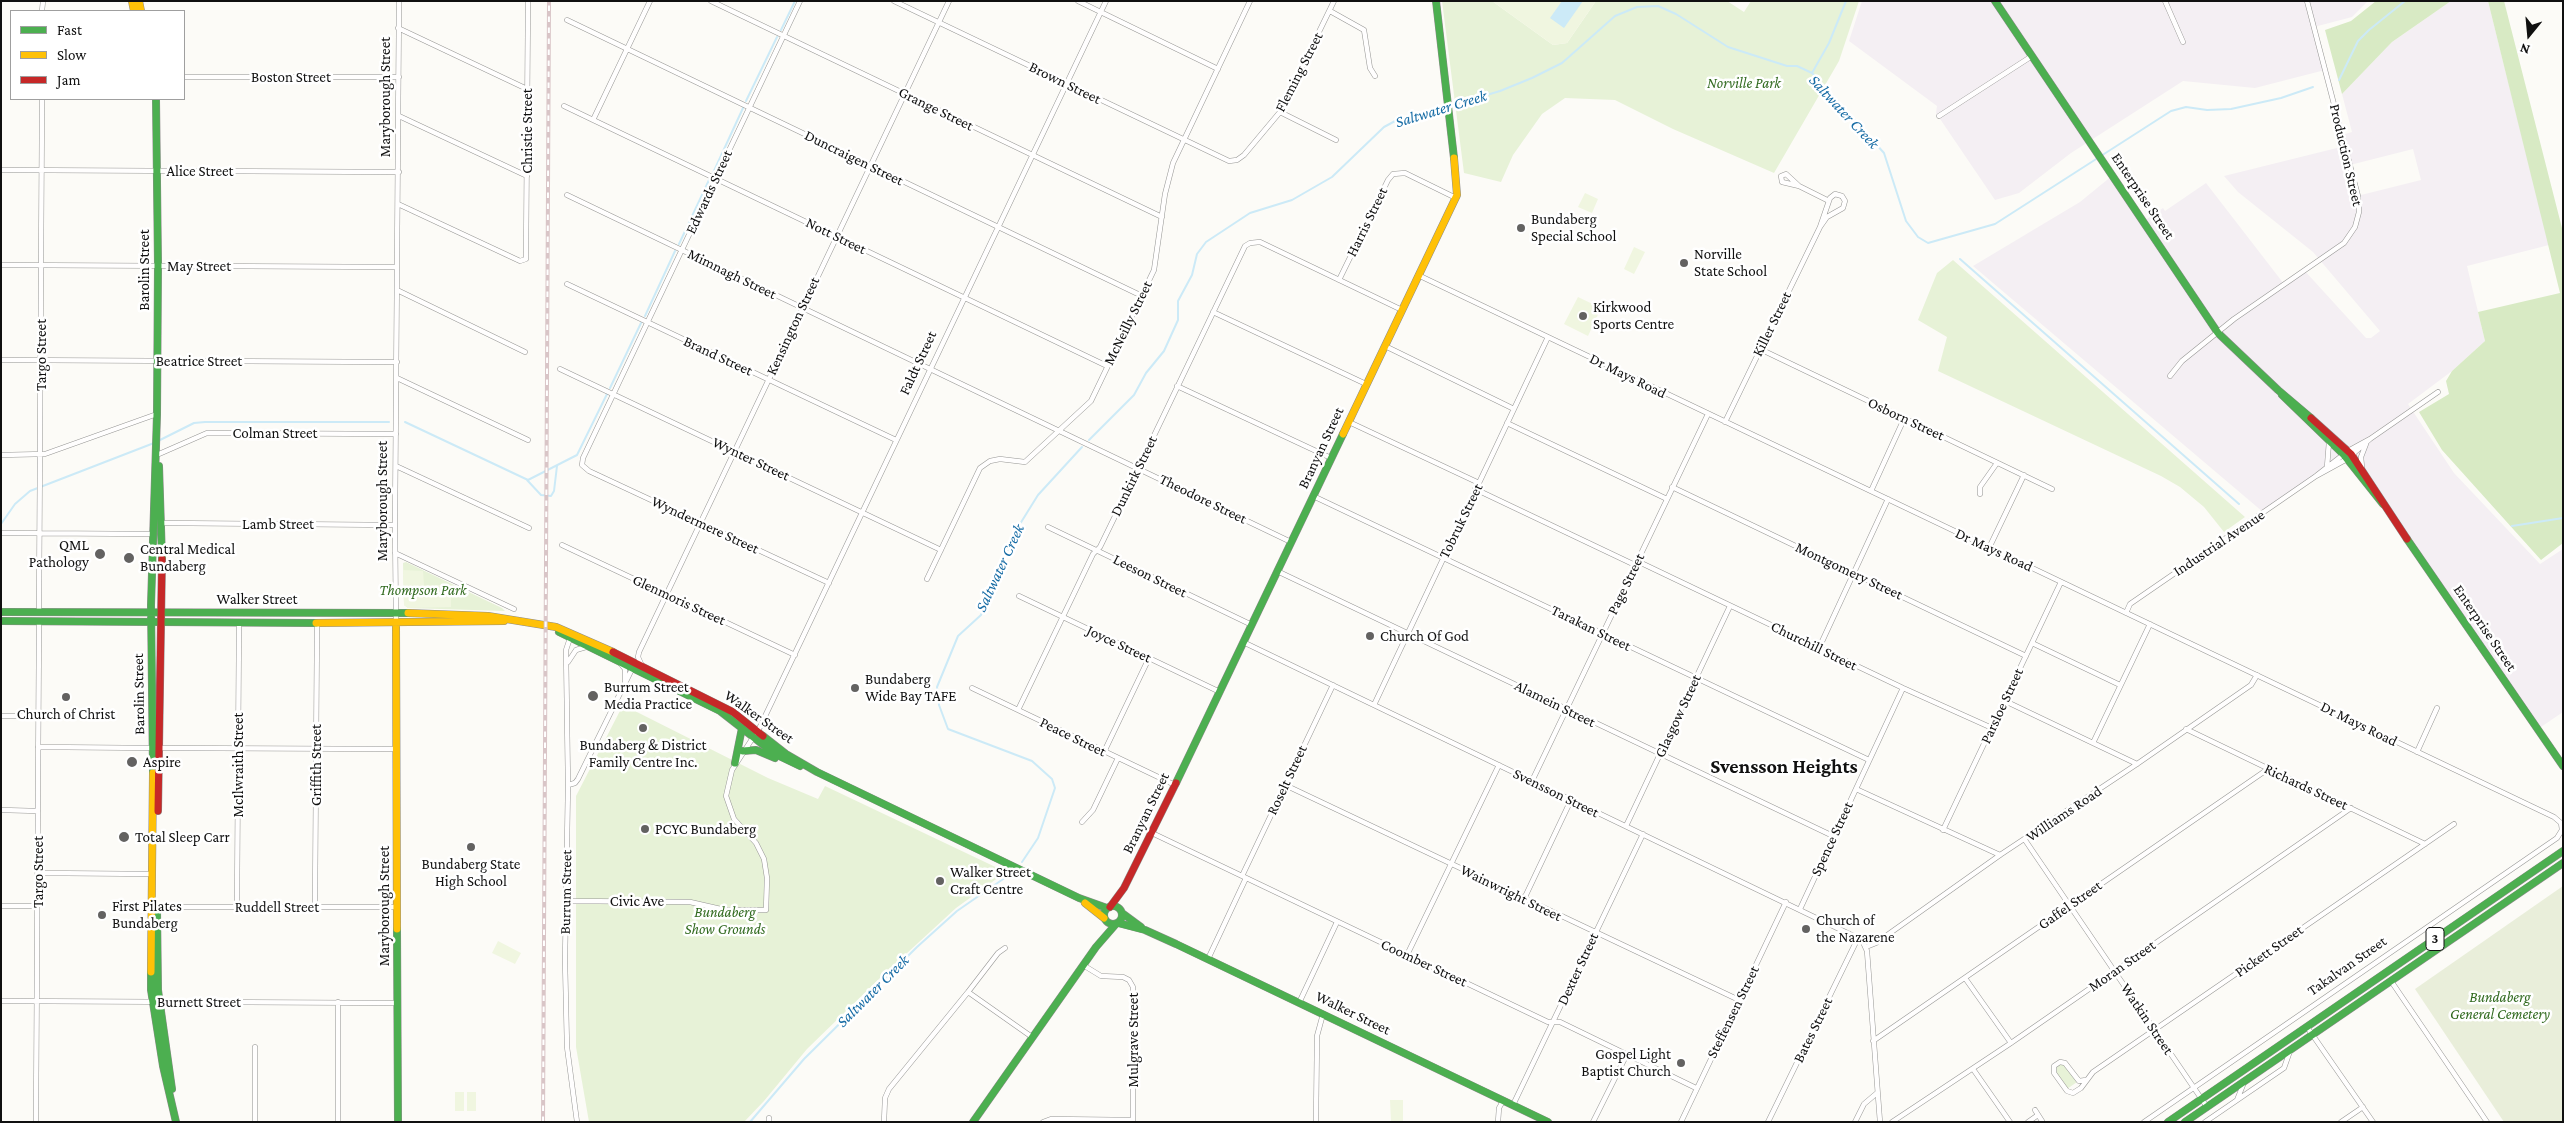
<!DOCTYPE html>
<html>
<head>
<meta charset="utf-8">
<style>
	body { margin:0 }
	#map { position:relative; width:2564px; height:1123px; overflow:hidden; background:#fcfbf7; font-family:"Crimson Pro",serif }
	canvas { display:block }
	.frame { position:absolute; inset:0; border:2px solid #101010; pointer-events:none }
	.legend { position:absolute; left:10px; top:10px; width:175px; height:90px; box-sizing:border-box; background:#fff; border:1px solid #9f9f9f; margin:0; padding:6px 9px; list-style:none; font-size:15px; color:#101010 }
	.legend li { display:flex; align-items:center; gap:10px; height:25px }
	.legend b { width:25px; border:1px solid #9f9f9f }
	.north { position:absolute; left:2504px; top:10px; width:50px; height:50px; -webkit-text-stroke:4px #fff; paint-order:stroke; rotate:197deg; font-size:14px; font-weight:700; line-height:20px; text-align:center; color:#101010 }
	.north::after { content:''; display:block; margin:auto; width:18px; height:22px; background:#101010; clip-path:polygon(50% 0,100% 100%,50% 72%,0 100%) }
</style>
</head>
<body>
<div id="map">
<canvas width="2564" height="1123"></canvas>
<div class="frame"></div>
<ul class="legend">
<li><b style="height:6px;background:#4caf50"></b>Fast</li>
<li><b style="height:6px;background:#ffc107"></b>Slow</li>
<li><b style="height:6px;background:#c62828"></b>Jam</li>
</ul>
<div class="north">N</div>
</div>
<script>
const ctx = document.querySelector('canvas').getContext('2d');
ctx.lineJoin = 'round';
function fillPath(path, color) { ctx.fillStyle = color; ctx.fill(path, 'evenodd'); }
const poly = rows => new Path2D(rows.map(r => 'M' + r).join(''));
function strokePath(path, color, width, dash) { ctx.strokeStyle = color; ctx.lineWidth = width; ctx.lineCap = dash ? 'butt' : 'round'; ctx.setLineDash(dash || []); ctx.stroke(path); }
function label(font, color, halo, rows, align = 'center') {
  ctx.font = font + ' "Crimson Pro",serif'; ctx.lineWidth = 5; ctx.setLineDash([]); ctx.textBaseline = 'middle'; ctx.strokeStyle = halo; ctx.fillStyle = color; for (const [text, x, y, turn = 0] of rows) {
    ctx.save(); ctx.translate(x, y); ctx.rotate((+turn || 0) * Math.PI / 180); ctx.textAlign = isNaN(turn) ? turn : align; if (halo) ctx.strokeText(text, 0, 0); ctx.fillText(text, 0, 0); ctx.restore();
  }
}
const industrial = poly([
	[1862,1,2368,1,2352,17,2314,27,2325,70,2255,88,2183,81,2071,153,2019,193,1995,200,1936,113,1937,106,1849,41],
	[2451,1,2488,1,2549,245,2467,266,2485,341,2452,371,2408,404,2454,473,2540,564,2563,549,2563,712,2538,729,2348,454,2263,512,1973,266,2080,202,2113,175,2144,221,2163,208,2165,211,2206,183,2284,284,2304,270,2366,338,2371,338,2380,331,2313,252,2238,192,2224,176,2345,146,2342,135,2352,132,2342,94,2392,42],
	[2413,149,2421,180,2357,196,2350,165]
]);
const green = poly([
	[1442,1,1492,1,1553,45,1567,43,1596,1,1727,1,1744,12,1751,1,1859,1,1839,61,1774,173,1673,129,1615,100,1565,98,1542,114,1513,155,1501,182,1464,173],
	[1953,260,2245,517,2224,532,2204,507,2180,487,2161,476,1938,371,1947,337,1918,320,1937,273],
	[406,562,502,608,505,611,408,608,404,605,403,563],
	[623,705,768,778,818,799,825,786,1006,872,956,908,881,977,807,1049,764,1101,744,1122,589,1122,576,1047,576,796],
	[2059,1064,2065,1065,2077,1082,2067,1089,2055,1070]
]);
const forest = poly([
	[2376,1,2451,1,2392,42,2342,94,2325,30,2351,21],
	[2488,1,2504,1,2563,232,2563,543,2541,560,2442,450,2419,412,2449,394,2446,381,2452,371,2485,341,2478,312,2560,293]
]);
const cemetery = poly([
	[2563,886,2563,1122,2504,1122,2415,989]
]);
const pitch = poly([
	[1492,1,1596,1,1567,43,1553,45],
	[1585,193,1598,199,1592,213,1578,207],
	[1634,247,1645,252,1634,274,1624,269],
	[1578,297,1601,308,1588,336,1564,324],
	[403,570,423,571,424,585,451,585,451,607,408,608,404,605],
	[498,941,521,953,515,964,492,953],
	[455,1092,464,1092,464,1111,455,1111],
	[467,1092,476,1092,476,1111,467,1111],
	[1390,1100,1403,1100,1403,1122,1391,1122]
]);
const water = poly([
	[1562,1,1583,1,1564,28,1550,18]
]);
const stream = poly([
	[781,30,795,1],
	[1812,73,1829,43,1846,1],
	[2339,80,2358,41,2369,30,2405,1],
	[746,101,777,37],
	[1450,106,1500,91,1532,78,1562,63,1615,16,1637,7,1658,6,1676,14,1728,47,1787,66,1797,66,1812,73,1884,153,1906,221,1918,237,1928,243,1995,224,2171,111,2186,107,2207,110,2231,109,2281,98,2313,87],
	[713,173,743,108],
	[679,244,709,180],
	[1960,259,2239,504],
	[645,316,675,251],
	[610,388,641,323],
	[405,422,528,480,577,455,607,394],
	[1089,440,1134,395,1146,373,1164,351,1178,320,1178,301,1192,275,1197,254,1206,242,1250,213,1292,200,1332,177,1384,127,1397,120,1430,115,1445,108],
	[158,441,194,423,205,422,389,422],
	[527,480,541,495,551,496,554,491,557,466],
	[1,524,15,504,30,491,154,443],
	[2512,526,2563,518],
	[1022,862,1038,838,1055,788,1052,779,1032,761,948,729,939,705,937,687,958,636,981,615,1015,532,1038,495,1082,447],
	[750,1122,804,1059,917,947,957,911,1009,875]
]);
const street = poly([
	[711,1,1162,217],
	[800,1,583,458,582,465,589,471,829,583],
	[894,1,1229,161,1237,160,1244,155,1280,112,1334,1],
	[1078,1,1218,69],
	[2165,1,2183,42],
	[42,11,43,1],
	[1330,11,1364,30,1370,68,1375,76],
	[567,20,1140,295],
	[398,28,527,89],
	[184,77,399,77],
	[564,106,1107,366],
	[1280,112,1336,140],
	[399,116,527,176],
	[1939,116,2032,56],
	[593,120,650,1],
	[1,170,399,172],
	[1799,186,1786,174,1781,176,1782,182,1799,186,1829,201],
	[567,195,1291,542],
	[398,204,520,261,526,259,528,1],
	[1,265,397,267],
	[1418,275,2554,817,2561,823,2562,830,2557,838,2144,1122],
	[1339,280,1388,180,1393,174,1405,173,1456,198],
	[567,284,896,440],
	[397,290,525,352],
	[1213,312,1366,384],
	[1385,346,1514,409],
	[1760,349,2052,489],
	[1,360,397,362],
	[560,369,941,550],
	[2170,376,2182,361,2234,319,2344,243,2355,227,2359,212,2358,196,2307,1],
	[397,378,528,440],
	[1177,386,1331,458],
	[1349,422,1479,483],
	[1725,422,1820,227,1827,217,1843,208,1845,201,1842,196,1835,194,1830,198,1820,227],
	[1507,423,1667,499],
	[159,454,207,433,396,434],
	[1,455,45,454,157,414],
	[396,466,529,528],
	[2327,467,2329,442],
	[2362,467,2361,457,2366,444],
	[2316,476,2347,459,2370,439,2438,392],
	[1672,487,2026,656],
	[1475,489,1635,565],
	[1871,491,1904,419],
	[1980,494,1980,487,1997,463],
	[1313,496,1869,760],
	[162,523,395,525],
	[1048,527,1252,625],
	[1,533,152,534],
	[562,545,795,655],
	[1989,548,2024,475],
	[395,553,514,609],
	[1637,561,1903,688,1992,728],
	[1277,571,1833,836],
	[927,579,980,468,990,461,1000,459,1025,462,1091,401,1154,270,1165,194,1173,163,1250,1],
	[1019,596,1220,692],
	[39,612,42,99],
	[2126,613,2130,604,2316,476,2348,451,2370,439],
	[396,623,395,525,399,1],
	[573,637,570,638,566,650,568,785,565,961,567,1047,577,1122],
	[1243,642,1862,940,1867,951,1880,1122],
	[2032,643,2120,685],
	[1819,648,1888,499],
	[568,662,576,650,586,647],
	[621,664,625,669,625,681],
	[642,666,638,657,639,652,949,1],
	[972,688,1175,785],
	[2005,701,2137,764],
	[1374,705,1548,337],
	[1018,710,1093,554,1100,547,1138,469,1245,246,1250,243,1260,242,1402,310],
	[1,716,39,716],
	[2186,729,2425,844],
	[758,731,1106,1],
	[2093,743,2150,624],
	[38,747,153,748],
	[159,748,397,749],
	[1104,752,1149,658],
	[2417,752,2437,708],
	[1532,781,1708,414],
	[568,785,575,783,578,779,633,667],
	[1285,785,1739,1000],
	[1856,789,2000,855],
	[1,810,38,811],
	[1082,822,1093,810,1118,758],
	[1626,826,1730,606],
	[1943,830,2061,582],
	[1152,833,1548,1022,1560,1022,1696,1088],
	[2025,840,2207,1107],
	[38,873,152,874],
	[1242,876,1333,685],
	[1524,899,1571,800],
	[567,901,690,902,725,910,766,910,767,878,764,859,756,843,734,819,726,796,732,770,754,736],
	[1,906,37,906],
	[157,907,397,907],
	[237,907,239,622],
	[315,907,317,623],
	[1800,909,1903,688],
	[1866,947,1876,943,2000,855,2137,764,2251,685,2257,675],
	[1407,955,1499,765],
	[1208,959,1246,878],
	[1083,965,1101,976,1123,977,1129,980,1133,987,1133,1122],
	[1965,978,2011,1043],
	[2391,981,2487,1122],
	[968,992,1032,1037],
	[1,1001,397,1003],
	[1299,1003,1337,922],
	[2307,1027,2373,1122],
	[1873,1041,2268,769],
	[1973,1069,2010,1122],
	[2086,1080,2079,1081,2065,1063,2060,1062,2054,1066,2054,1073,2067,1091,2073,1093,2081,1088,2093,1072,2454,824],
	[2237,1100,2243,1085],
	[1513,1105,1643,834],
	[2035,1110,2042,1121],
	[36,1122,39,622],
	[255,1122,255,1047],
	[338,1122,338,1002],
	[769,1122,769,1118],
	[884,1122,885,1098,889,1089,968,992,998,953,1005,948],
	[1043,1122,1051,1119,1133,1120],
	[1316,1122,1317,1036,1323,1014],
	[1498,1122,1499,1108,1503,1101],
	[1593,1122,1627,1054],
	[1681,1122,1786,902],
	[1768,1122,1858,938],
	[1855,1122,1864,1104,1877,1093],
	[1892,1122,2011,1043,2351,808],
	[2028,1122,2038,1115],
	[2205,1122,2284,1068,2290,1051],
	[2341,1122,2363,1107]
]);
const fast = poly([
	[1436,1,1454,158],
	[1995,1,2218,333,2278,390,2311,418],
	[2282,395,2344,455,2383,504],
	[159,466,162,559],
	[2407,539,2563,766],
	[1,612,408,613],
	[1,621,316,623],
	[559,632,720,711,775,754,800,766],
	[763,736,786,754,817,772,1079,898,1107,908],
	[743,751,756,750,775,758],
	[735,763,742,728],
	[153,773,151,605,157,414,158,265,156,99],
	[1176,783,1343,434],
	'1104 915a9 9 0 1 1 18 0a9 9 0 1 1-18 0Z',
	[157,909,158,990,172,1089],
	[1122,913,1141,927],
	[1118,923,1145,930,1176,944,1548,1122],
	[397,929,398,1122],
	[151,972,151,990,163,1066,176,1122],
	[973,1122,1096,947,1116,924],
	[2168,1122,2563,851],
	[2185,1122,2563,863]
]);
const slow = poly([
	[132,1,134,11],
	[139,1,141,11],
	[1343,434,1457,195,1454,158],
	[408,613,488,616,556,627,613,652],
	[316,623,504,621],
	[396,623,397,929],
	[1085,903,1104,918],
	[151,972,153,773]
]);
const jam = poly([
	[2311,418,2351,454,2407,539],
	[613,652,733,712,763,736],
	[158,811,162,559],
	[1110,907,1124,888,1176,783]
]);
const rail = poly([
	[543,1122,549,1]
]);
const markers = [
	[1521,228,5,"#636261"],
	[1684,263,5,"#636261"],
	[1583,316,5,"#636261"],
	[100,554,6,"#636261"],
	[129,558,6,"#636261"],
	[1370,636,5,"#636261"],
	[855,688,5,"#636261"],
	[593,696,6,"#636261"],
	[66,697,5,"#636261"],
	[643,728,5,"#636261"],
	[132,762,6,"#636261"],
	[645,829,5,"#636261"],
	[124,837,6,"#636261"],
	[471,847,5,"#636261"],
	[940,881,5,"#636261"],
	[102,915,5,"#636261"],
	[1806,929,5,"#636261"],
	[1681,1063,5,"#636261"]
];
const shields = [
	[2435,939,18]
];
const shieldNames = [
	["3",2435,939]
];
const streetNames = [
	["Fleming Street",1299,72,-63],
	["Boston Street",291,77],
	["Brown Street",1065,83,26],
	["Maryborough Street",385,97,-90],
	["Grange Street",936,109,26],
	["Christie Street",527,131,-90],
	["Production Street",2346,155,77],
	["Duncraigen Street",854,158,26],
	["Alice Street",200,171],
	["Edwards Street",709,192,-65],
	["Enterprise Street",2143,196,56],
	["Harris Street",1367,222,-64],
	["Nott Street",836,236,26],
	["May Street",199,266],
	["Barolin Street",144,270,-90],
	["Mimnagh Street",732,274,26],
	["McNeilly Street",1128,323,-64],
	["Killer Street",1772,324,-64],
	["Kensington Street",793,326,-65],
	["Targo Street",41,355,-90],
	["Brand Street",718,356,25],
	["Beatrice Street",199,361],
	["Faldt Street",918,363,-65],
	["Dr Mays Road",1628,376,26],
	["Osborn Street",1906,419,25],
	["Colman Street",275,433],
	["Branyan Street",1321,448,-65],
	["Wynter Street",751,459,25],
	["Dunkirk Street",1134,476,-64],
	["Theodore Street",1203,499,26],
	["Maryborough Street",382,501,-90],
	["Tobruk Street",1461,521,-64],
	["Lamb Street",278,524],
	["Wyndermere Street",705,525,25],
	["Industrial Avenue",2219,543,-34],
	["Dr Mays Road",1994,550,25],
	["Montgomery Street",1849,571,25],
	["Leeson Street",1150,576,26],
	["Page Street",1626,584,-64],
	["Walker Street",257,599],
	["Glenmoris Street",679,600,25],
	["Tarakan Street",1591,628,26],
	["Enterprise Street",2485,628,56],
	["Joyce Street",1119,644,25],
	["Churchill Street",1814,646,26],
	["Barolin Street",139,694,-91],
	["Alamein Street",1555,704,26],
	["Parsloe Street",2002,706,-65],
	["Glasgow Street",1678,716,-65],
	["Walker Street",759,717,35],
	["Dr Mays Road",2359,724,26],
	["Peace Street",1073,737,26],
	["McIlwraith Street",238,765,-90],
	["Griffith Street",316,765,-90],
	["Roselt Street",1287,780,-65],
	["Richards Street",2306,787,25],
	["Svensson Street",1556,793,26],
	["Branyan Street",1146,813,-64],
	["Williams Road",2064,814,-34],
	["Spence Street",1832,839,-65],
	["Targo Street",38,872,-90],
	["Burrum Street",566,892,-89],
	["Wainwright Street",1511,893,26],
	["Civic Ave",637,901],
	["Gaffel Street",2070,905,-35],
	["Maryborough Street",384,906,-90],
	["Ruddell Street",277,907],
	["Pickett Street",2269,951,-35],
	["Coomber Street",1424,963,25],
	["Moran Street",2122,966,-35],
	["Takalvan Street",2347,966,-35],
	["Dexter Street",1578,969,-65],
	["Burnett Street",199,1002],
	["Steffensen Street",1733,1012,-64],
	["Walker Street",1353,1013,26],
	["Watkin Street",2147,1019,56],
	["Bates Street",1813,1030,-64],
	["Mulgrave Street",1133,1040,-90]
];
const parkNames = [
	["Norville Park",1744,83],
	["Thompson Park",423,590],
	["Bundaberg",725,912],
	["Show Grounds",725,929],
	["Bundaberg",2500,997],
	["General Cemetery",2500,1014]
];
const poiNames = [
	["Bundaberg",1531,219],
	["Special School",1531,236],
	["Norville",1694,254],
	["State School",1694,271],
	["Kirkwood",1593,307],
	["Sports Centre",1593,324],
	["QML",89,545,"right"],
	["Pathology",89,562,"right"],
	["Central Medical",140,549],
	["Bundaberg",140,566],
	["Church Of God",1380,636],
	["Bundaberg",865,679],
	["Wide Bay TAFE",865,696],
	["Burrum Street",604,687],
	["Media Practice",604,704],
	["Church of Christ",66,714,"center"],
	["Bundaberg & District",643,745,"center"],
	["Family Centre Inc.",643,762,"center"],
	["Aspire",143,762],
	["PCYC Bundaberg",655,829],
	["Total Sleep Carr",135,837],
	["Bundaberg State",471,864,"center"],
	["High School",471,881,"center"],
	["Walker Street",950,872],
	["Craft Centre",950,889],
	["First Pilates",112,906],
	["Bundaberg",112,923],
	["Church of",1816,920],
	["the Nazarene",1816,937],
	["Gospel Light",1671,1054,"right"],
	["Baptist Church",1671,1071,"right"]
];
const waterNames = [
	["Saltwater Creek",1441,109,-17],
	["Saltwater Creek",1844,112,47],
	["Saltwater Creek",1000,568,-65],
	["Saltwater Creek",873,991,-45]
];
const districtNames = [
	["Svensson Heights",1784,767]
];
fillPath(industrial, '#f4eff3');
fillPath(green, '#e7f2d7');
fillPath(forest, '#d8eac4');
fillPath(cemetery, '#e9eeda');
fillPath(pitch, '#f0f6e0');
fillPath(water, '#cceaf7');
strokePath(stream, '#cceaf7', 2);
strokePath(street, '#969694', 5.5);
strokePath(fast, '#8d8c8b', 8);
strokePath(slow, '#8d8c8b', 8);
strokePath(jam, '#8d8c8b', 8);
strokePath(street, '#fffefe', 4.5);
strokePath(fast, '#4caf50', 7);
strokePath(slow, '#ffc107', 7);
strokePath(jam, '#c62828', 7);
strokePath(rail, '#d9c5c7', 4);
strokePath(rail, '#fff', 2, [5.5]);
for (const [x, y, r, color] of markers) { const dot = new Path2D(); dot.arc(x, y, r, 0, 2 * Math.PI); ctx.fillStyle = color; ctx.fill(dot); strokePath(dot, '#fff', 2); }
for (const [x, y, w] of shields) { const box = new Path2D(); box.roundRect(x - w / 2, y - 11.5, w, 23, 4); ctx.fillStyle = '#fff'; ctx.fill(box); strokePath(box, '#101010', 1); }
label('bold 14px', '#101010', null, shieldNames);
label('15px', '#101010', '#fff', streetNames);
label('italic 15px', '#316a1f', '#fff', parkNames);
label('15px', '#101010', '#fff', poiNames, 'left');
label('italic 16px', '#176ca5', '#fff', waterNames);
label('bold 20px', '#101010', '#fff', districtNames);
</script>
</body>
</html>
